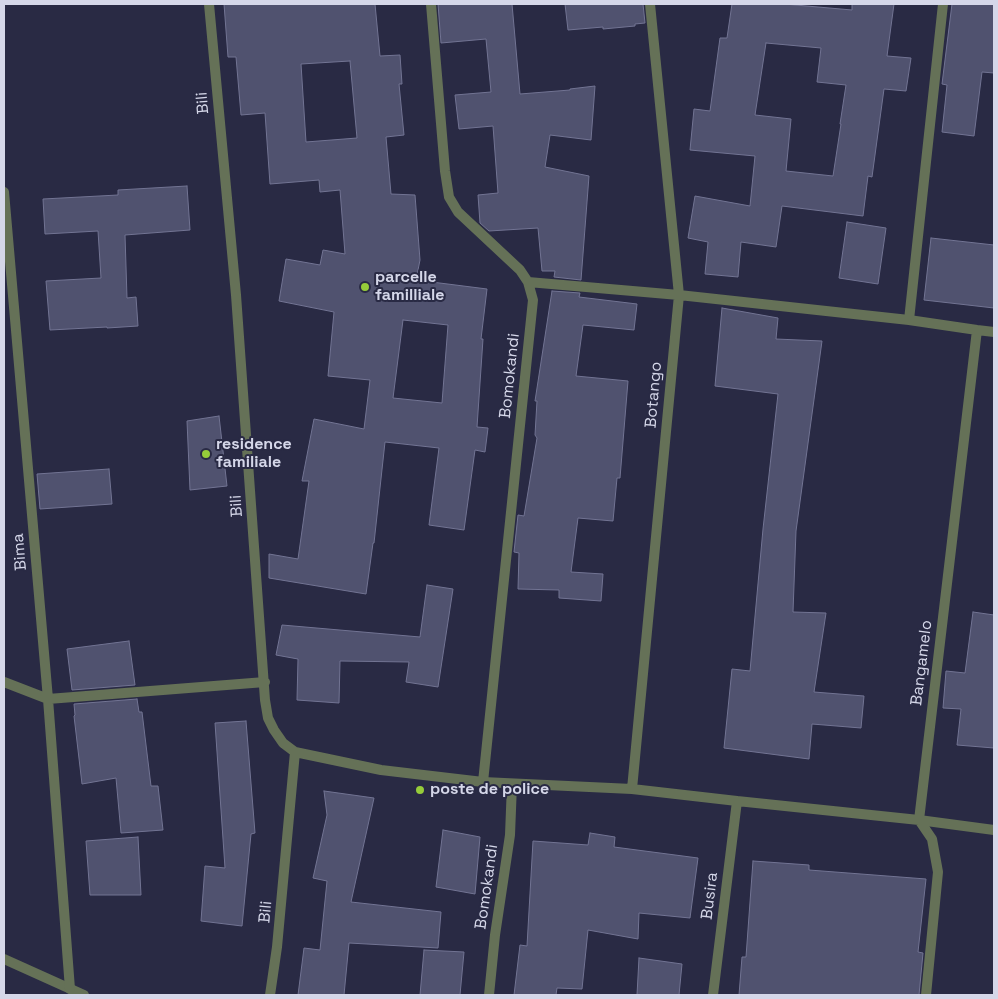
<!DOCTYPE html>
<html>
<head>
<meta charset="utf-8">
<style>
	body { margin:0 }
	#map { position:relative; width:998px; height:999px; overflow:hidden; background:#292a44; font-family:"Space Grotesk",sans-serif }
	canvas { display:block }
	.frame { position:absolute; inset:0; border:5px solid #d5d7e9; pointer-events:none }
</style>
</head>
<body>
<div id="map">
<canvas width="998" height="999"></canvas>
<div class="frame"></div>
</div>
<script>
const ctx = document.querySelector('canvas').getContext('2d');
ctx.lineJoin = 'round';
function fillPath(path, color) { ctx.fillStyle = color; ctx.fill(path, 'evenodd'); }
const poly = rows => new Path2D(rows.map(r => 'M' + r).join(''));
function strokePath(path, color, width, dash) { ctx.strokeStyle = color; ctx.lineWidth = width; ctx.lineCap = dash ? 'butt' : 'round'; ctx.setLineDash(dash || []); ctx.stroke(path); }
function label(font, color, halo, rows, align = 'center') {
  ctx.font = font + ' "Space Grotesk",sans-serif'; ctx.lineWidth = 4; ctx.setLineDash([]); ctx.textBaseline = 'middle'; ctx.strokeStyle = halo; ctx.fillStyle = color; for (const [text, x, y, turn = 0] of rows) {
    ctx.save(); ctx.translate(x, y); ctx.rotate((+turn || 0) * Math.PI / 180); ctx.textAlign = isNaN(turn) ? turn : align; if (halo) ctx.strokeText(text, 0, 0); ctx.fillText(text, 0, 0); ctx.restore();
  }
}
const building = poly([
	[224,4,375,4,380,56,400,55,402,84,399,84,404,135,386,137,391,194,415,195,420,260,416,280,487,289,481,339,483,339,477,427,488,428,485,452,475,450,464,530,429,525,439,448,385,442,374,543,373,543,366,594,269,578,269,554,298,559,309,481,302,481,314,419,364,429,370,380,328,376,334,312,279,301,286,259,320,265,323,250,345,254,340,190,320,192,319,180,270,184,265,113,241,115,236,57,228,57,224,4],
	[350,61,357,138,306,142,301,64,350,61],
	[403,320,448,325,442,403,393,398,403,320],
	[438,4,512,4,520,94,570,90,570,89,595,86,591,140,550,135,545,167,589,176,581,280,554,277,555,271,542,271,538,228,489,231,480,223,478,195,498,193,493,126,459,129,455,95,491,92,486,39,441,43,438,4],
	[565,4,643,4,645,23,635,24,635,26,603,29,603,27,568,30,565,4],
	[732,4,784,4,852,10,852,4,894,4,887,56,911,58,906,91,884,89,872,177,868,176,863,216,782,206,776,247,741,242,738,277,705,274,708,242,688,238,695,196,750,206,755,156,690,150,694,109,710,111,720,38,727,38,732,4],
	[766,43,821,48,817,82,846,85,840,124,841,124,833,176,786,171,791,119,755,115,766,43],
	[952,4,994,4,994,73,982,72,974,136,942,132,947,85,942,84,952,4],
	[187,186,190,230,125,235,127,298,136,297,138,326,107,328,107,327,50,330,46,281,101,278,98,231,45,234,43,199,118,195,118,190,187,186],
	[847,222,886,228,878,284,839,278,847,222],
	[931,238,994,245,994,308,924,300,931,238],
	[552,291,580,293,579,297,637,304,634,330,583,325,576,376,628,381,620,478,617,478,613,521,578,518,571,572,603,574,601,601,559,598,559,590,518,589,519,553,514,552,518,515,524,516,537,438,535,435,537,401,535,401,552,291],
	[722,308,778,318,776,339,822,341,796,531,793,612,826,613,814,692,864,696,861,728,812,724,809,759,724,748,732,669,750,671,763,529,778,394,715,386,722,308],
	[219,416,227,486,190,490,187,421,219,416],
	[109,469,112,504,40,509,37,474,109,469],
	[427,585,453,589,438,687,406,682,409,662,340,661,339,703,297,700,298,659,276,655,282,625,420,637,427,585],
	[973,612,994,615,994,748,957,745,961,709,943,708,946,671,965,673,973,612],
	[129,641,135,685,72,690,67,649,129,641],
	[137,699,139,712,142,712,151,786,158,786,163,830,121,833,116,778,82,784,74,716,75,715,74,704,137,699],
	[246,721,255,833,251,834,242,926,201,921,205,866,225,868,215,723,246,721],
	[324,791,374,798,351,902,441,912,438,948,349,943,344,995,298,995,304,948,320,950,327,881,313,878,327,815,324,791],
	[443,830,480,837,475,894,436,887,443,830],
	[590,833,615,837,614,847,698,858,690,918,639,913,638,939,588,930,582,989,557,988,556,995,514,995,520,945,527,946,533,841,588,845,590,833],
	[138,837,141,895,90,895,86,841,138,837],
	[753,861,809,865,809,870,926,879,918,952,923,953,919,995,739,995,742,957,746,957,753,861],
	[424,950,464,952,460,995,420,995,424,950],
	[639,958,682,964,679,995,637,995,639,958]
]);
const lane = poly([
	[4,959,84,995]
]);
const street = poly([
	[209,4,236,295,265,700,268,718,274,730,283,743,295,752,277,947,270,995],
	[431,4,445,171,449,197,458,212,520,270,528,282,533,300,483,782],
	[4,192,48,699,70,989],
	[528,282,679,295,909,320,977,330,994,332],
	[909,320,943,4],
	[4,682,48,699,265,682],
	[295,752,381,770,483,782,632,789,737,801,919,820,994,830],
	[632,789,679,295,650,4],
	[489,995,495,935,510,835,512,784],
	[713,995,737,801],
	[926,995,938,872,932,839,919,820,977,330]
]);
const markers = [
	[365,287,5,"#96cc3a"],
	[206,454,5,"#96cc3a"],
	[420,790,5,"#96cc3a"]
];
const streetNames = [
	["Bili",203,103,-95],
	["Bomokandi",510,376,-84],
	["Botango",654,395,-85],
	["Bili",237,506,-94],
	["Bima",20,552,-95],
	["Bangamelo",922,663,-83],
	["Bomokandi",487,887,-82],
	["Busira",710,896,-83],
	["Bili",266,912,-85]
];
const poiNames = [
	["parcelle",375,278],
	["familliale",375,296],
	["residence",216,445],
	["familiale",216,463],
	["poste de police",430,790]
];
fillPath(building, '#50526f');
strokePath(building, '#727493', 1);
strokePath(lane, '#657157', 10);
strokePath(street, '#657157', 10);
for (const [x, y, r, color] of markers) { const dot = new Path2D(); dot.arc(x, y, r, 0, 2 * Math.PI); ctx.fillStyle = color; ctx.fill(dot); strokePath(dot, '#292a44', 2); }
label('16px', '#d5d7e9', '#292a44', streetNames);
label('bold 16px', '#d5d7e9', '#292a44', poiNames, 'left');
</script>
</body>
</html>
